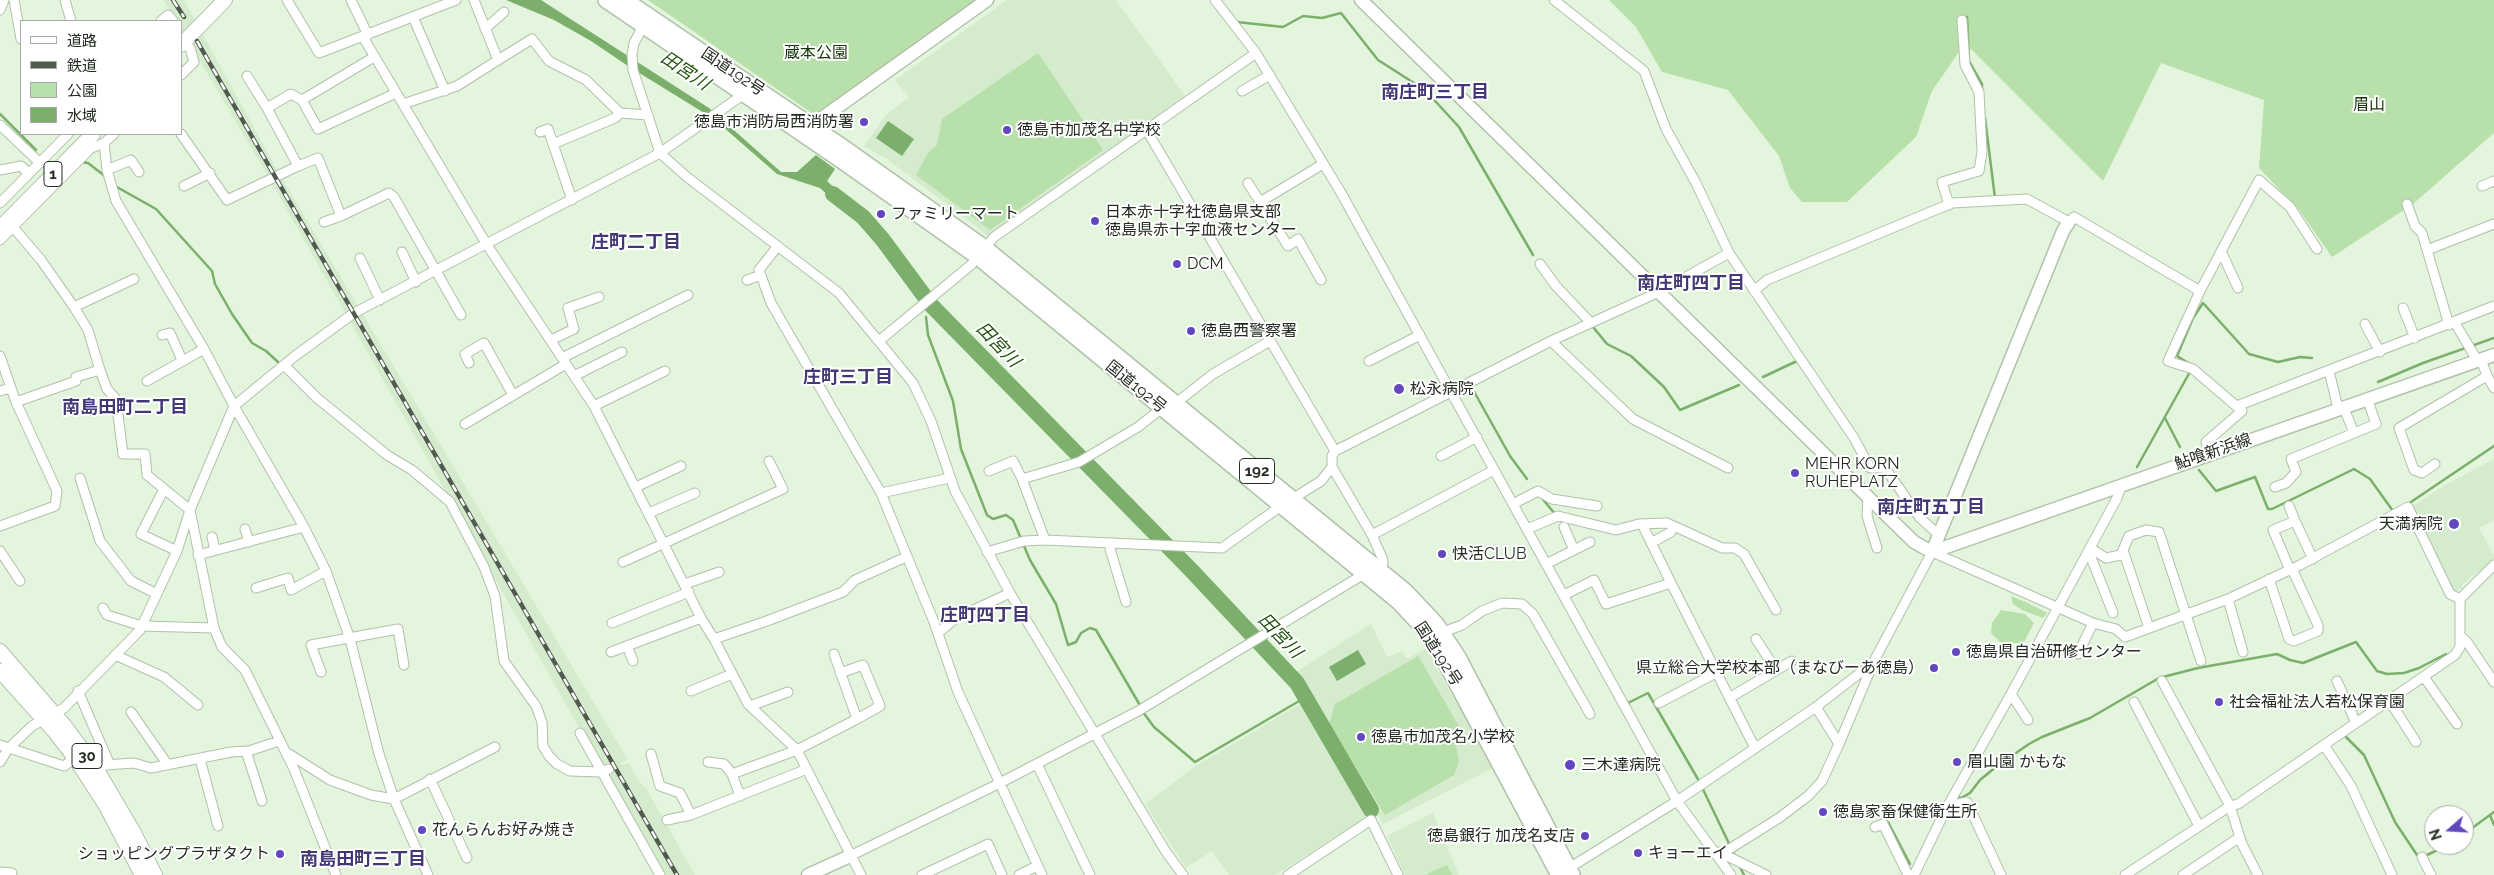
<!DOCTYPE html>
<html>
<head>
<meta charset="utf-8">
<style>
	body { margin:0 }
	#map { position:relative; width:2494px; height:875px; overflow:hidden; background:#e3f6dd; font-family:Raleway,"Noto Sans JP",sans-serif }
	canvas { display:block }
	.legend { position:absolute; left:20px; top:20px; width:162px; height:115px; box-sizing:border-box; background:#fff; border:1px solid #a8aba7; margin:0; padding:6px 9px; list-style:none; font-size:15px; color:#252c23 }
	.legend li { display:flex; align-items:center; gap:10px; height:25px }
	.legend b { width:25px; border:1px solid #a8aba7 }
	.north { position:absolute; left:2424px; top:805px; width:50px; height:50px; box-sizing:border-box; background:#fff; border:1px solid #a8aba7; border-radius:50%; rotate:251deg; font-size:14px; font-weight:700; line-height:20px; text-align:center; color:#252c23 }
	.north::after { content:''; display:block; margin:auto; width:18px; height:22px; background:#6247bf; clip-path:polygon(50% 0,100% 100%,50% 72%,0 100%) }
</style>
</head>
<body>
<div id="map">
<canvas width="2494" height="875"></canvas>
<ul class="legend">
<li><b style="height:6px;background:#fff"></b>道路</li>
<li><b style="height:6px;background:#515a4e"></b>鉄道</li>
<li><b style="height:14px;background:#b8e0ab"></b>公園</li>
<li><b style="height:14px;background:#7cae6c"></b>水域</li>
</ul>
<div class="north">N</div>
</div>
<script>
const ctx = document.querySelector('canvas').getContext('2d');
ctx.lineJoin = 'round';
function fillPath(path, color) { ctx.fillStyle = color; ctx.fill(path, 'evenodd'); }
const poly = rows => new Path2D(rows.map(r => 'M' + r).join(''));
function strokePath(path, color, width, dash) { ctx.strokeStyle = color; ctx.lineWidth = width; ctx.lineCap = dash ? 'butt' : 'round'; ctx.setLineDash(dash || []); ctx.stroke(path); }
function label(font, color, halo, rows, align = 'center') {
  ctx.font = font + ' Raleway,"Noto Sans JP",sans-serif'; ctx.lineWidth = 4; ctx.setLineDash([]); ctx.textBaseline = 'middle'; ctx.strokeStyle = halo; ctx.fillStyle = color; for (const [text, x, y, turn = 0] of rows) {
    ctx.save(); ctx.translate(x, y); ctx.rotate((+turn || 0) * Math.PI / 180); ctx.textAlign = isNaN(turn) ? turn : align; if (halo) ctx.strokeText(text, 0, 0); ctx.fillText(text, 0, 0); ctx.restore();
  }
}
const built = poly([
	[163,0,184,0,280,175,628,760,620,763,622,765,629,763,639,782,646,788,695,875,662,875,268,176,181,29,181,21,177,21],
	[1007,0,1116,0,1186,97,988,236,887,159,864,146,886,115,909,97,895,80],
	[2494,459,2494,520,2479,528,2494,556,2494,561,2469,578,2463,584,2463,587,2455,592,2444,574,2413,506,2443,486],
	[1371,624,1387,657,1403,651,1407,659,1426,648,1454,699,1461,707,1493,768,1383,824,1375,812,1275,875,1229,875,1212,851,1186,868,1145,804,1196,766,1310,698,1296,672],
	[1433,813,1459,875,1405,875,1387,836]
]);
const green = poly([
	[648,0,977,0,820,113,813,114],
	[1609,0,2494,0,2494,133,2413,204,2332,257,2299,210,2259,168,2264,100,2161,63,2103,181,1965,43,1932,91,1916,137,1847,202,1802,202,1790,188,1779,156,1728,90,1662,72,1636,27],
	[1038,53,1103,150,990,230,916,175,928,153,937,145,942,119],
	[2011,596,2028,603,2047,613,2043,618,2022,610,2013,604],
	[2001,610,2025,614,2034,623,2023,644,2000,642,1991,633,1992,623],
	[1418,656,1467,740,1456,746,1459,762,1454,775,1385,815,1329,724,1335,704],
	[1447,865,1452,875,1428,875,1427,874]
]);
const water = poly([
	[506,0,541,0,709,108,781,172,797,172,816,155,835,169,827,181,853,205,846,211,820,188,777,174,714,119,628,66,591,41,554,20],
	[888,121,914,139,902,156,876,138],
	[1358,650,1366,664,1337,681,1329,667]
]);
const stream = poly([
	[1967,17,1969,61,1982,84,1982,90],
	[1237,22,1283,27,1303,16,1322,18,1341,13,1378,60,1425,90,1459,127,1533,255],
	[0,114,36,150],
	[1985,118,1995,198],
	[82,162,88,163,106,177],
	[115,186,156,209,212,271,215,284,232,314,252,343,266,351,278,362],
	[929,309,931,305],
	[926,317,928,335,953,401,961,449,987,515,993,519,1006,515,1013,520,1030,560,1056,604,1068,645,1076,642,1081,633,1090,628,1096,630,1141,707],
	[1593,327,1607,344,1631,356,1664,387,1680,410,1739,385],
	[2190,364,2177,356,2193,318,2203,303,2249,354,2278,362,2300,357,2312,358],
	[1763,377,1797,361],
	[2378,382,2423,363,2494,338],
	[1472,388,1510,456,1527,479],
	[2165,418,2180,447],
	[2137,467,2191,370],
	[2199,470,2216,491,2255,477,2268,509,2272,509,2354,469,2370,479,2393,511],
	[1541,497,1555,514],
	[2408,504,2494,446],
	[1626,704,1648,693,1699,781,1735,856],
	[1143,712,1154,727,1195,762,1306,697],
	[2346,737,2364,755,2395,822,2417,855],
	[1958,797,1961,798,1970,793,1980,780,1997,766,2029,744,2042,737,2090,718,2159,678,2198,668,2277,654,2290,660,2303,663,2356,642,2377,671,2387,674,2404,673,2419,668,2446,654],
	[2490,815,2494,825],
	[1888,822,1910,864],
	[2464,834,2494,812],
	[2425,856,2448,845],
	[1739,865,1744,875]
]);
const river = poly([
	[833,194,863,217,883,240,931,305,1191,570,1297,683,1371,810]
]);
const street = poly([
	[14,0,21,39],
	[65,0,71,21],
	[287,0,319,53,456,0],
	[351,0,368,35],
	[1554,0,1644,71,1666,129,1696,183,1729,253,1854,438,1870,468,1885,468,1920,518,1939,535],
	[0,10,4,0],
	[413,17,445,91],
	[161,21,168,15,173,21],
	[645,23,634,43,632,55,633,70,660,153,687,177,839,293,913,383,931,421,955,491,1010,593,1166,852,1183,875],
	[485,29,504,12],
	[363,37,487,245,594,406,701,618,714,639,748,704,797,750,861,875],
	[1256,53,1340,191,1677,801,1731,875],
	[498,60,532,39,549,61,586,80,620,113,648,115],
	[181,75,194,62,190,48],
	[247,76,267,108,291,94,302,100,374,57],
	[1242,91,1270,75],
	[302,100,318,129,396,93],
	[403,104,457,86,498,60,474,0],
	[267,108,298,166,318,158,341,216,324,222],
	[0,125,40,163],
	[1146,129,1335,451],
	[540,132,548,129,572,200],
	[181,134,227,200,298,166],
	[104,143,107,170,116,201,204,349,234,406,304,527,326,571,350,639,379,754,394,799,428,875],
	[553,144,615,118,620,113],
	[0,170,21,166,29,174],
	[107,170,131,160,139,172],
	[1248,183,1288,246,1298,239,1321,280],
	[184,186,210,173],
	[2482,186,2494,181],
	[1260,202,1323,164],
	[0,203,68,134],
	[2407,204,2415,226,2422,233,2449,325],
	[1949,205,1942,182,1979,171,1982,152,1979,92,1965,65,1962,20],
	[341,216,389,193,394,197,461,315],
	[0,240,91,148,104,143,114,134],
	[778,246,759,270,771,303,881,493,934,622,958,692,1042,875],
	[2427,250,2494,224],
	[2221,251,2238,288],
	[402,252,416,282],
	[360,258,380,300],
	[1540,264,1556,286,1590,322],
	[747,280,761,275],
	[1754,291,1767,280,1952,203,2027,199,2069,222,2074,217,2200,291],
	[74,307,134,279],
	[2403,308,2415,338],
	[2455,323,2477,360],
	[2365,324,2380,352],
	[162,335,170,333,182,360],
	[551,340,574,329,568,308,599,297],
	[879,341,972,264,994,237,1256,53,1215,0],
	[1551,341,1633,419,1728,468],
	[0,356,11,388],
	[562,358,688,295],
	[1369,361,1420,335],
	[469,363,465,354,484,343,513,395],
	[284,365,317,398,387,455,412,470,450,502,484,567,495,596,504,661,536,706,542,722,543,746,549,756,557,764,570,771,602,772,609,769],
	[100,370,107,389,116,399,123,454,145,454,147,475,190,510,214,628,142,626,107,615,103,608],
	[2329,371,2338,408],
	[574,376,622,352],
	[2487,376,2494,388],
	[147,381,204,349],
	[0,391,11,388,16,402,76,381,76,377,100,370,88,330,74,307,41,260,13,227],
	[1176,403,1213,374,1270,341],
	[594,406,665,371],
	[2237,406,2494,306],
	[2343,406,2354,433],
	[465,424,566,364],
	[2209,453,2206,442,2242,411,2193,369,2168,361,2200,291,2259,180,2290,207,2317,249],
	[1441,456,1477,437],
	[2435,464,2422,473,2414,470,2399,428,2487,376,2481,359],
	[1332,467,1372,535,1383,560,1382,572],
	[989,471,1013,461,1022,479],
	[80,478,100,541,131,581,157,594],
	[636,487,681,466],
	[2275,487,2286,483,2296,472,2291,459,2376,424,2367,398],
	[164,489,141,534,177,551],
	[881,493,950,478],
	[1868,497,1867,516,1877,548],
	[1513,504,1538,491,1552,499,1597,506],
	[2289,506,2295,521],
	[649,513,695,493],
	[0,526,55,506,57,491,16,402],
	[1564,527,1574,550],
	[245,529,249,542],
	[1527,529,1558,516,1616,530,1639,524,1667,523,1722,548,1735,548,1744,554,1776,610],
	[1372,535,1494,470],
	[212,537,215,550],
	[1045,540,1022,479,1079,462,1138,427,1162,408],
	[1112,543,1110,549,1126,602],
	[1651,543,1671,532],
	[2090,548,2106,558,2121,555,2129,536,2146,530,2159,532,2201,661],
	[2123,550,2149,628],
	[0,551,20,581],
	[987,552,1024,541,1045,540,1222,548,1281,506,1321,481,1332,467,1332,456,1335,451,1551,341,1659,292,1729,253],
	[2087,554,2092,560,2113,613],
	[198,555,304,527],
	[623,562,783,489,769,461],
	[1546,564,1590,542],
	[2290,570,2273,530,2295,521,2313,559],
	[2269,579,2289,639,2294,641,2318,631,2318,625,2292,569],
	[1671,583,1755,748],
	[685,584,719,572],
	[256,588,288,578,291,590,326,571],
	[1564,595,1594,580,1606,604,1671,583,1642,524],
	[2228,599,2243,652],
	[612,623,689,592],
	[214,628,222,647,245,670,294,769,336,875],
	[1443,632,1462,625,1482,611,1502,603,1522,604,1533,614,1590,714],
	[938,633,956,618,1010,593],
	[2460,636,2467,642,2494,682],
	[714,639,764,622,843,592,855,580,906,557],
	[1756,639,1776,670],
	[627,646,633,661],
	[611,652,701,618],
	[2078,654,2093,623],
	[115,655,164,677,198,705],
	[321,672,311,645,398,629,404,665],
	[840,673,863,665,880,706,857,719],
	[2424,677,2457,724],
	[2162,681,2230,806,2242,844,2258,875],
	[2337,681,2356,723],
	[78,691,110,765],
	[691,691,732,674],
	[2011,694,2028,720],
	[1729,698,1792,661],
	[2389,700,2416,742],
	[2134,702,2199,826],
	[1659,703,1716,673],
	[750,706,788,692],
	[131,712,168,765],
	[580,733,660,875],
	[1839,744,1874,661,1932,552,2093,623,2116,629,2125,637,2228,599,2300,565,2408,507,2450,594,2460,599],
	[0,745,64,766,75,758],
	[2324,745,2351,786,2392,875],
	[246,751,262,801],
	[289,754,330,780,371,795,394,799,495,747],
	[651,754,660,786,680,793,691,815,807,769],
	[200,759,218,826],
	[0,762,8,749,32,726,64,708,140,630,177,551,190,510,234,406,295,356,354,313,660,153,744,94],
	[708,762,724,764,732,774,797,750,857,719,834,654],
	[1037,764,1090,875],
	[96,768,105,765,134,763,151,768,231,752,249,751,279,741],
	[732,774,740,796],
	[430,779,467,858],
	[1948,806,1967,802,2001,875],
	[667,820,691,815],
	[1875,827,1883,824,1908,875],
	[1719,852,1766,875],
	[1723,853,1779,818,1808,796,1822,781,1839,744,1816,707],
	[850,856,998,784,1140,710,1364,574],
	[2422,857,2431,875],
	[1566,870,1677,801,1816,707,1874,662],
	[0,872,12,873],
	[922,875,988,844,1002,875],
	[1019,875,1037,866],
	[1288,875,1371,820,1398,875],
	[1914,875,1946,809,2011,694,2117,498,2122,484],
	[2125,875,2230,806,2238,804,2455,655,2460,647,2460,599,2494,565],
	[2183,875,2240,837]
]);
const secondary = poly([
	[1361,0,1868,497,1914,542,1932,552,2063,231,2069,222],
	[804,131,987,0],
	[1932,552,2494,355],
	[808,875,850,856]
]);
const primary = poly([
	[181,45,225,0],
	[0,228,93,134],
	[0,651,64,725,96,768,133,831,155,875],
	[0,671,55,732,75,758,106,806,142,875]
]);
const highway = poly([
	[606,0,841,160,978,257,1399,602,1429,634,1449,669,1559,875],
	[625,0,847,150,985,248,1405,591,1436,624,1458,657,1572,875]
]);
const rail = poly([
	[173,0,184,17],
	[197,41,677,875]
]);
const markers = [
	[864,122,5,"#6247bf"],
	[1007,130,5,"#6247bf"],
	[881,214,5,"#6247bf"],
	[1095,221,5,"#6247bf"],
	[1177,264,5,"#6247bf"],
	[1191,331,5,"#6247bf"],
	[1399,389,6,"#6247bf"],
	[1795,473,5,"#6247bf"],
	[2454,524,6,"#6247bf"],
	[1442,554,5,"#6247bf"],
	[1956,652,5,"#6247bf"],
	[1934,668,5,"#6247bf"],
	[2219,702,5,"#6247bf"],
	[1361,737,5,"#6247bf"],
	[1957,762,5,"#6247bf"],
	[1570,765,6,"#6247bf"],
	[1823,812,5,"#6247bf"],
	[422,830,5,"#6247bf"],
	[1585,836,5,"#6247bf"],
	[1638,853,5,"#6247bf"],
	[280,854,5,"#6247bf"]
];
const shields = [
	[53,174,18],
	[1257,471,35],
	[87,756,30]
];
const shieldNames = [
	["1",53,174],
	["192",1257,471],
	["30",87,756]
];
const parkNames = [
	["蔵本公園",816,53],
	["眉山",2369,105]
];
const streetNames = [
	["国道192号",733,72,34],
	["国道192号",1136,387,39],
	["鮎喰新浜線",2213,452,-19],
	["国道192号",1438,654,57]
];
const poiNames = [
	["徳島市消防局西消防署",854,122,"right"],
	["徳島市加茂名中学校",1017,130],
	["日本赤十字社徳島県支部",1105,212],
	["徳島県赤十字血液センター",1105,230],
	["ファミリーマート",891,214],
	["DCM",1187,264],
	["徳島西警察署",1201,331],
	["松永病院",1410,389],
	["MEHR KORN",1805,464],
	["RUHEPLATZ",1805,482],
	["天満病院",2443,524,"right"],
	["快活CLUB",1452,554],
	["徳島県自治研修センター",1966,652],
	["県立総合大学校本部（まなびーあ徳島）",1924,668,"right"],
	["社会福祉法人若松保育園",2229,702],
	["徳島市加茂名小学校",1371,737],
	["眉山園 かもな",1967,762],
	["三木達病院",1581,765],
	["徳島家畜保健衛生所",1833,812],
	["花んらんお好み焼き",432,830],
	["徳島銀行 加茂名支店",1575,836,"right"],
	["キョーエイ",1648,853],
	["ショッピングプラザタクト",270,854,"right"]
];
const waterNames = [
	["田宮川",685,71,34],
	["田宮川",998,345,46],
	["田宮川",1280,636,46]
];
const neighbourhoodNames = [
	["南庄町三丁目",1435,93],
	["庄町二丁目",636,243],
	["南庄町四丁目",1691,284],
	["庄町三丁目",848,378],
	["南島田町二丁目",125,408],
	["南庄町五丁目",1931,508],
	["庄町四丁目",985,616],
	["南島田町三丁目",363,860]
];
fillPath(built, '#d4ebcd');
fillPath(green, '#b8e0ab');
fillPath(water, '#7cae6c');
strokePath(stream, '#7cae6c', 2.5);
strokePath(river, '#7cae6c', 16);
strokePath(street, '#b0c1aa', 11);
strokePath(secondary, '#b0c1aa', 15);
strokePath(primary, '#b0c1aa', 16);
strokePath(highway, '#b0c1aa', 18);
strokePath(street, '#fff', 9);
strokePath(secondary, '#fff', 12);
strokePath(primary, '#fff', 14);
strokePath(highway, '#fff', 15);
strokePath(rail, '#515a4e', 4.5);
strokePath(rail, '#fff', 2.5, [8]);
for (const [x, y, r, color] of markers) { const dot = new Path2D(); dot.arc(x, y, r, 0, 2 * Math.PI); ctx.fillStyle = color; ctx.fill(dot); strokePath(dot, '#fff', 2); }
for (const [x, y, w] of shields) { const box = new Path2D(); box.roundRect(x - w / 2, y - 12.5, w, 25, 4); ctx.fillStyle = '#fff'; ctx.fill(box); strokePath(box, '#252c23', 1); }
label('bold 15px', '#252c23', null, shieldNames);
label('16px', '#153608', '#fff', parkNames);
label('16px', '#252c23', '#fff', streetNames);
label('16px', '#252c23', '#fff', poiNames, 'left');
label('italic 18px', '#245310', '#fff', waterNames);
label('bold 18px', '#423875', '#fff', neighbourhoodNames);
</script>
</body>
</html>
